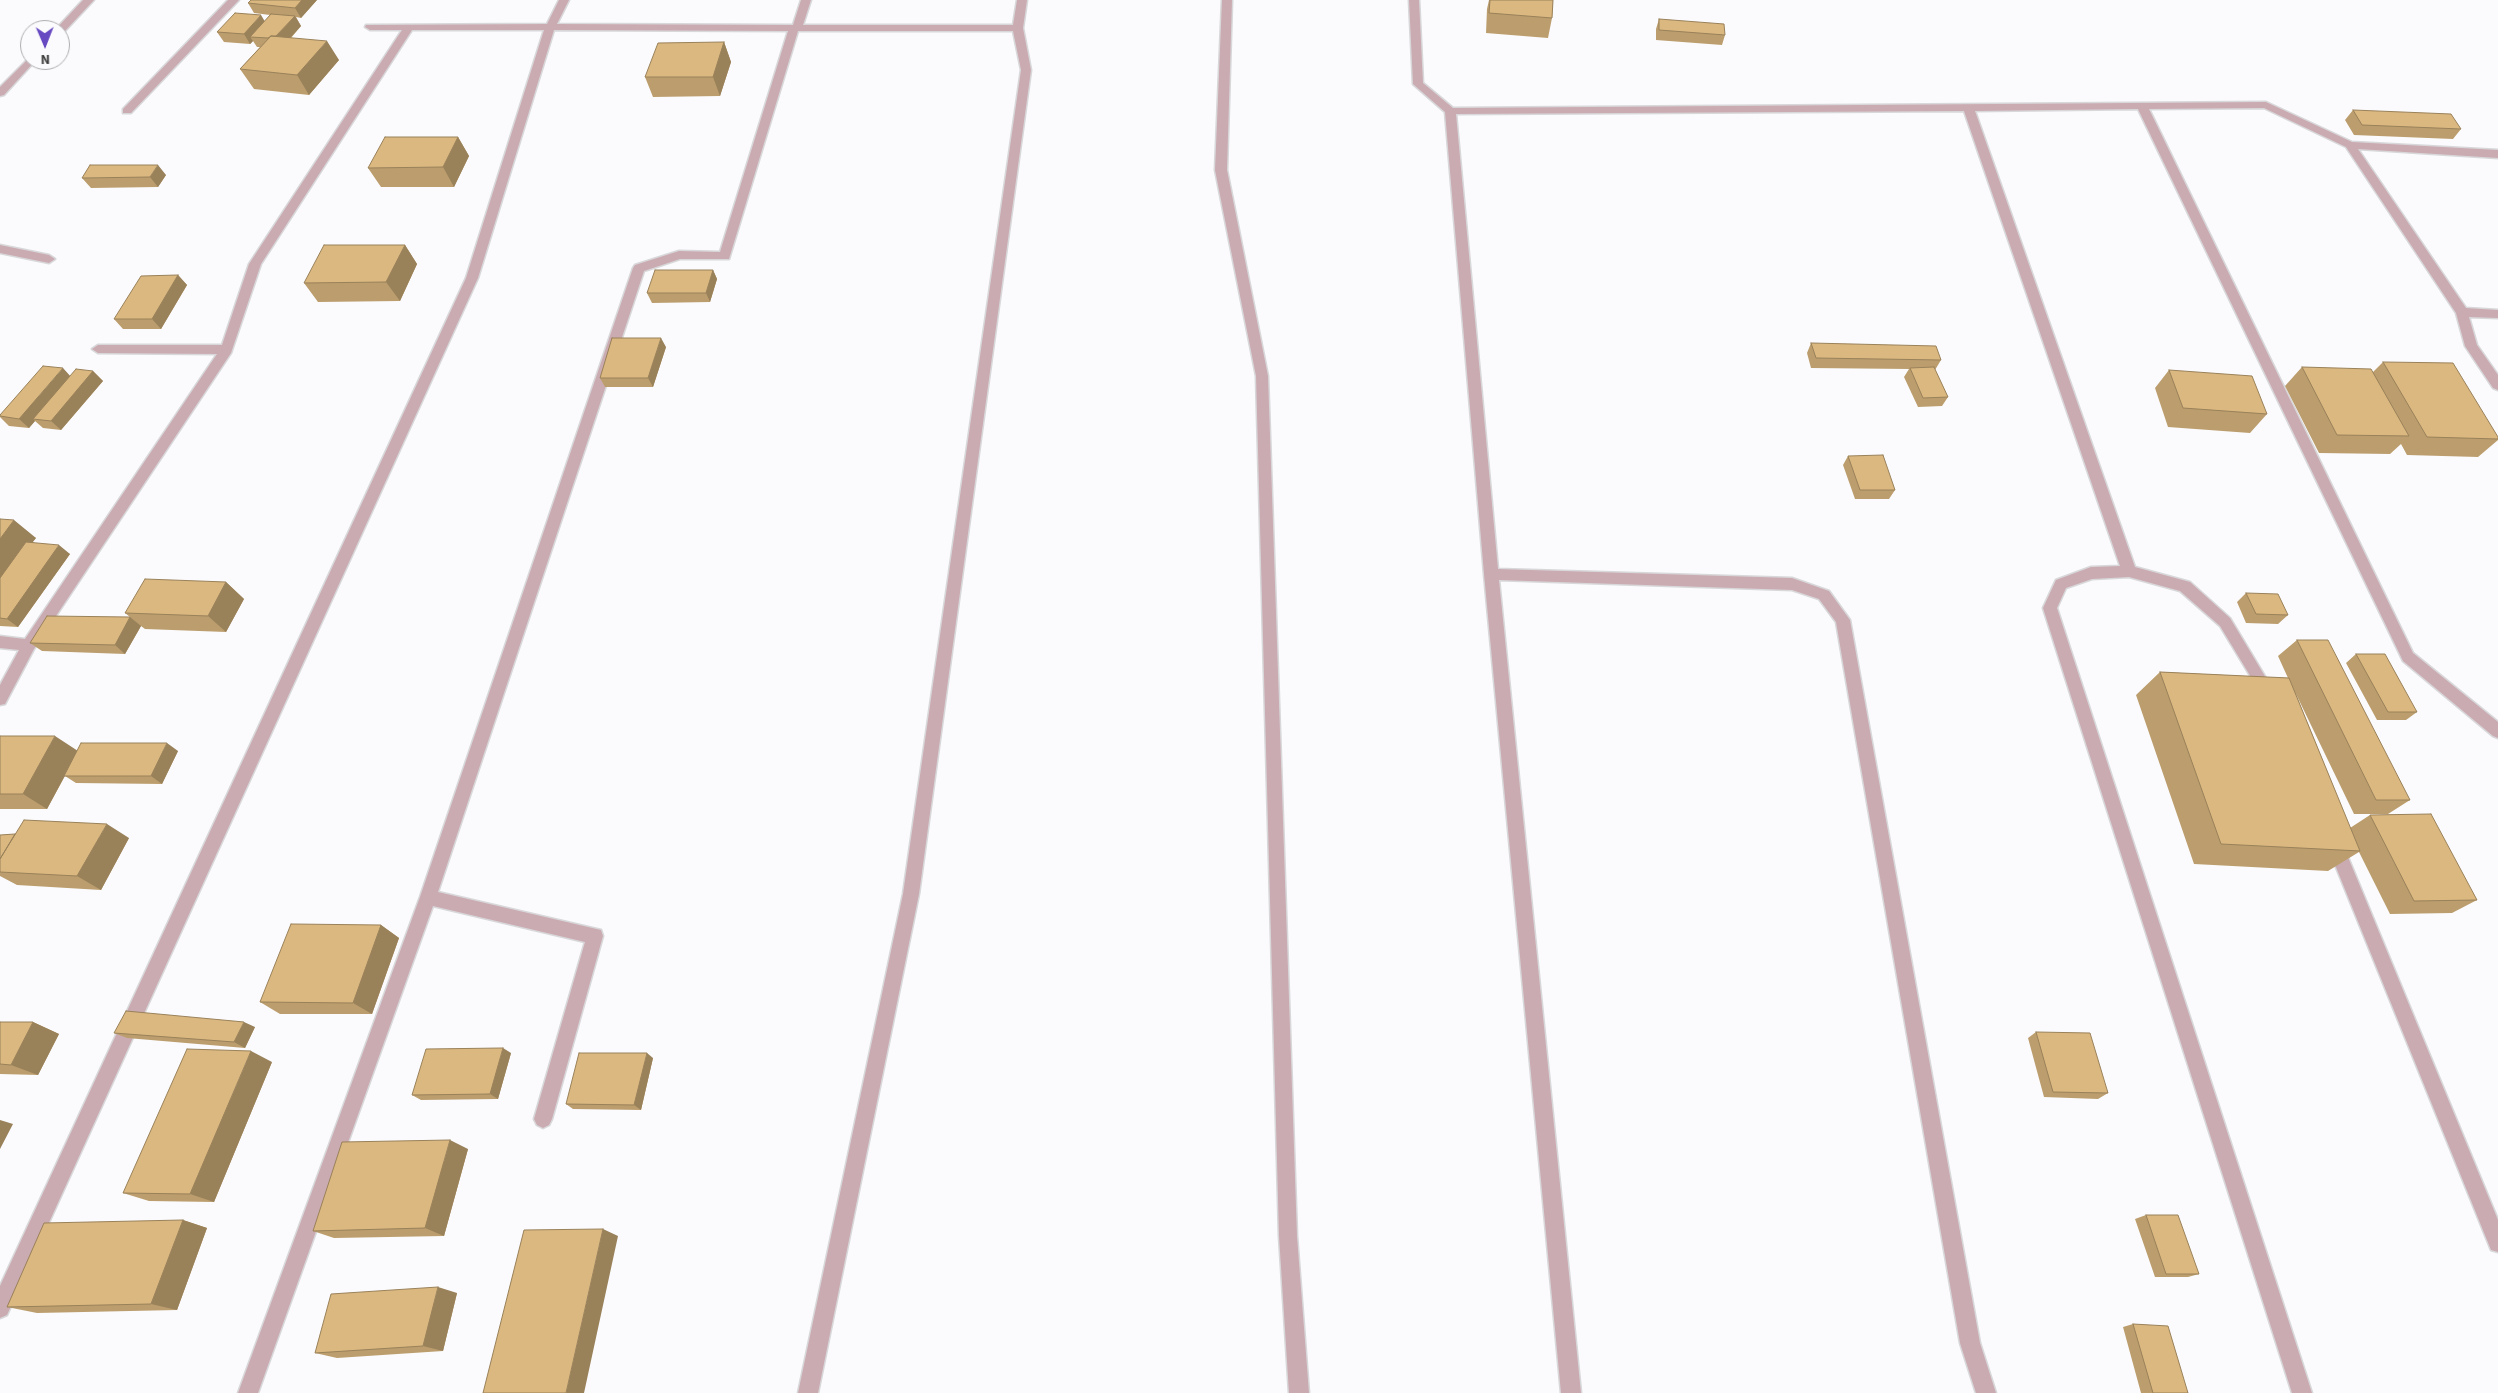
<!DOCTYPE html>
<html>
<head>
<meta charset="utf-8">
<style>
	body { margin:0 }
	#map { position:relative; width:2498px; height:1393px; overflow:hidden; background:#fbfbfd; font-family:"Source Sans 3",sans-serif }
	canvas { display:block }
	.north { position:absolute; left:20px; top:20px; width:50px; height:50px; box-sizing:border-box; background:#fbfbfd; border:1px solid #aeaeb0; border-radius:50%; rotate:179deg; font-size:14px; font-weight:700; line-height:20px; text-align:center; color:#3b3b3c }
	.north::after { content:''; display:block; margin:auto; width:18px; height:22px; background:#6749c2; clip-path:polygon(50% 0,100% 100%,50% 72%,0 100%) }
</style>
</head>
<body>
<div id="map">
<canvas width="2498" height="1393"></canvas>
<div class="north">N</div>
</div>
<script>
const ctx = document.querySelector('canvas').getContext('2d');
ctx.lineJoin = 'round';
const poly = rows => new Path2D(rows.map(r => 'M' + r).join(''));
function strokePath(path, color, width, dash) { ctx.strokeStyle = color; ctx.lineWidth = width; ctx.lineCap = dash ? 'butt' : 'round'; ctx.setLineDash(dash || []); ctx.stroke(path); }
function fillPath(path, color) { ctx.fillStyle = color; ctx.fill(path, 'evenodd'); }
const minor = poly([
	[83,0,94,0,64,32,60,33,60,30,55,30,83,0],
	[228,0,239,0,131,113,123,113,123,109,228,0],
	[559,0,569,0,557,24,793,25,801,0,811,0,803,25,1013,25,1017,0,1027,0,1023,28,1031,70,919,894,818,1393,798,1393,903,894,1021,70,1013,31,798,31,729,259,680,259,644,271,438,892,601,930,603,936,552,1119,549,1125,543,1128,537,1125,534,1119,585,942,433,906,258,1393,238,1393,420,897,633,268,635,265,679,251,720,252,788,31,554,30,478,278,7,1315,0,1318,0,1286,466,278,544,30,412,30,261,264,231,353,34,649,5,704,0,705,0,685,19,650,0,648,0,636,25,639,217,354,98,353,92,349,98,345,222,345,249,264,402,30,370,30,365,27,366,25,547,24,559,0],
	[1222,0,1232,0,1227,170,1268,376,1297,1236,1309,1393,1289,1393,1279,1236,1256,376,1215,170,1222,0],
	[1409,0,1419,0,1423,83,1453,108,2266,102,2352,142,2498,150,2498,158,2358,149,2466,308,2498,310,2498,318,2469,317,2477,345,2498,375,2498,390,2493,388,2465,346,2456,313,2346,147,2264,108,2149,109,2413,653,2498,722,2498,738,2493,736,2403,661,2138,109,1975,111,2135,567,2190,582,2230,618,2275,693,2273,697,2268,699,2263,697,2220,626,2180,591,2129,577,2092,579,2066,588,2057,608,2312,1393,2292,1393,2043,608,2056,580,2091,567,2120,566,1964,111,1456,114,1498,569,1792,578,1829,591,1850,620,1980,1343,1996,1393,1976,1393,1960,1343,1836,622,1819,599,1792,590,1499,580,1581,1393,1561,1393,1484,574,1445,112,1413,84,1409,0],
	[30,57,30,60,36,60,4,95,0,96,0,87,30,57],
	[0,245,49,255,55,259,49,263,0,253,0,245],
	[2335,838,2341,840,2343,845,2498,1220,2498,1252,2491,1250,2327,845,2329,840,2335,838]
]);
const wall = poly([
	[251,0,317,0,301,18,296,17,301,26,291,38,339,60,309,95,254,89,240,69,260,47,257,47,253,41,250,44,224,42,217,32,265,21,270,15,254,13,248,3],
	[1489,0,1553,0,1552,18,1548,38,1486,33,1487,9],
	[1659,19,1725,35,1722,45,1656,40,1656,29],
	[724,42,731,62,720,96,653,97,645,77],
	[2353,110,2461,129,2453,139,2354,135,2345,120],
	[458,137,469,156,454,187,381,187,368,168],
	[166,175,158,187,91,188,82,178],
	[405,245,417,264,400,301,318,302,304,283],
	[713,270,717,279,710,302,652,303,647,293],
	[178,275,187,285,161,329,123,329,114,319],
	[1811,343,1941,360,1935,370,1948,397,1942,406,1918,407,1904,377,1909,369,1811,368,1807,353],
	[666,347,653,387,605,387,600,378],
	[2383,362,2498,437,2498,440,2478,457,2407,455,2401,444,2390,454,2319,453,2285,386,2302,367,2373,372],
	[2169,370,2267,414,2250,433,2168,427,2155,388],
	[93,371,103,381,61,430,43,428,35,421,29,428,9,426,0,417,0,415],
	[1848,456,1895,490,1889,499,1855,499,1843,465],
	[0,519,36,538,32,542,70,554,18,627,0,626],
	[226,582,244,599,226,632,145,629,141,626,125,654,42,651,30,643,130,617,125,613],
	[2246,593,2288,615,2278,624,2246,623,2237,602],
	[2297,640,2410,800,2388,814,2354,814,2295,692,2350,828,2370,815,2477,900,2452,913,2390,914,2359,852,2328,871,2194,864,2136,695,2160,672,2288,678,2278,656],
	[2356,654,2417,712,2406,720,2377,720,2346,663],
	[0,736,77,751,178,751,162,784,76,783,65,776,47,809,0,809],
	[0,835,129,838,101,890,17,885,0,876],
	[381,925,399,938,372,1014,280,1014,260,1002],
	[0,1022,33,1022,59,1034,38,1075,0,1074],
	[255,1027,245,1048,127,1038,114,1033],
	[2036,1032,2108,1093,2098,1099,2044,1097,2028,1038],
	[511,1053,498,1099,421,1100,412,1095],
	[653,1058,641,1110,573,1109,566,1104],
	[272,1062,214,1202,149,1201,123,1193],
	[468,1149,444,1236,334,1238,313,1231],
	[2146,1215,2199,1274,2188,1277,2155,1277,2135,1219],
	[183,1220,207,1228,177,1310,37,1313,7,1307],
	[457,1293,443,1351,337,1358,315,1353],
	[2133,1324,2188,1393,2141,1393,2123,1327]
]);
const shadedWall = poly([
	[302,0,317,0,301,18,295,8],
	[261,15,267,25,250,37,253,41,250,44,244,34],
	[295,16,301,26,280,49,274,39],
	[327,41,339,60,309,95,297,75],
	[724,42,731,62,720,96,713,77],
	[458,137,469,156,454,187,443,167],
	[158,165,166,175,158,187,150,177],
	[405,245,417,264,400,301,386,282],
	[713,270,717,279,710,302,706,293],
	[178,275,187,285,161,329,152,319],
	[661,338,666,347,653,387,648,378],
	[63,368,72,378,33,419,35,421,29,428,19,419],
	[93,371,103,381,61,430,51,421],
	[14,520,36,538,0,585,0,539],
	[59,545,70,554,18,627,7,619],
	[226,582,244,599,226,632,208,616],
	[130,617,141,626,125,654,115,645],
	[55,736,78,751,47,809,23,794],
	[167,743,178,751,162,784,151,776],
	[107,824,129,838,101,890,77,876],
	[381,925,399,938,372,1014,353,1003],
	[33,1022,59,1034,38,1075,11,1065],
	[244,1022,255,1027,245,1048,234,1042],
	[503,1048,511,1053,498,1099,490,1094],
	[251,1051,272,1062,214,1202,190,1194],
	[647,1053,653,1058,641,1110,634,1105],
	[0,1120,13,1124,0,1149],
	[450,1140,468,1149,444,1236,425,1228],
	[183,1220,207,1228,177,1310,151,1304],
	[603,1229,618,1236,584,1393,566,1393],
	[438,1287,457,1293,443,1351,423,1346]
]);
const building = poly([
	[251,0,302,0,295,8,248,3,251,0],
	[1490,0,1553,0,1552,18,1489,13,1490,0],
	[235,13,261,15,244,34,217,32,235,13],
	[271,14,295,16,276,36,271,36,268,38,250,37,271,14],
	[1659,19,1724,24,1725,35,1659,30,1659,19],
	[271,36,327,41,297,75,240,69,271,36],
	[724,42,713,77,645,77,658,43,724,42],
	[2353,110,2451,114,2461,129,2362,125,2353,110],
	[385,137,458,137,443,167,368,168,385,137],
	[90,165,158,165,150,177,82,178,90,165],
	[324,245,405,245,386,282,304,283,324,245],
	[655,270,713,270,706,293,647,293,655,270],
	[178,275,152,319,114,319,141,276,178,275],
	[612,338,661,338,648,378,600,378,612,338],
	[1811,343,1936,346,1941,360,1816,358,1811,343],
	[2383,362,2453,363,2498,437,2498,439,2427,437,2383,362],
	[43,366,63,368,19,419,0,416,0,415,43,366],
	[1934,367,1948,397,1923,398,1910,368,1934,367],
	[2302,367,2371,369,2409,436,2337,435,2302,367],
	[76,369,93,371,51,421,33,419,76,369],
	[2169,370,2252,376,2267,414,2183,408,2169,370],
	[1883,455,1895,490,1860,490,1848,456,1883,455],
	[0,519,14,520,0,539,0,519],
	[26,542,59,545,7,619,0,618,0,578,26,542],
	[145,579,226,582,208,616,125,613,145,579],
	[2246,593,2278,594,2288,615,2256,614,2246,593],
	[47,616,130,617,115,645,30,643,47,616],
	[2297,640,2328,640,2410,800,2376,800,2297,640],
	[2356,654,2385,654,2417,712,2388,712,2356,654],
	[2160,672,2289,678,2360,851,2221,844,2160,672],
	[0,736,55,736,23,794,0,794,0,736],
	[81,743,167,743,151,776,64,776,81,743],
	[2431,814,2477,900,2414,901,2370,815,2431,814],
	[24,820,107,824,77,876,0,872,0,859,24,820],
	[15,834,0,859,0,835,15,834],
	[291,924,381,925,353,1003,260,1002,291,924],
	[126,1011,244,1022,234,1042,114,1033,126,1011],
	[0,1022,33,1022,11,1065,0,1064,0,1022],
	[2036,1032,2090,1033,2108,1093,2053,1092,2036,1032],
	[503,1048,490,1094,412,1095,426,1049,503,1048],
	[187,1049,251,1051,190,1194,123,1193,187,1049],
	[579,1053,647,1053,634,1105,566,1104,579,1053],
	[450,1140,425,1228,313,1231,342,1142,450,1140],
	[2146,1215,2178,1215,2199,1274,2166,1274,2146,1215],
	[183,1220,151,1304,7,1307,44,1223,183,1220],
	[603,1229,566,1393,483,1393,524,1230,603,1229],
	[438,1287,423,1346,315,1353,331,1294,438,1287],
	[2133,1324,2168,1326,2188,1393,2153,1393,2133,1324]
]);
strokePath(minor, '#d8d8da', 3);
fillPath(minor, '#cbabb2');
fillPath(wall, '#bc9e6e');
fillPath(shadedWall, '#99815a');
fillPath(building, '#dbb880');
strokePath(building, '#99815a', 1);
</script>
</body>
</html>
